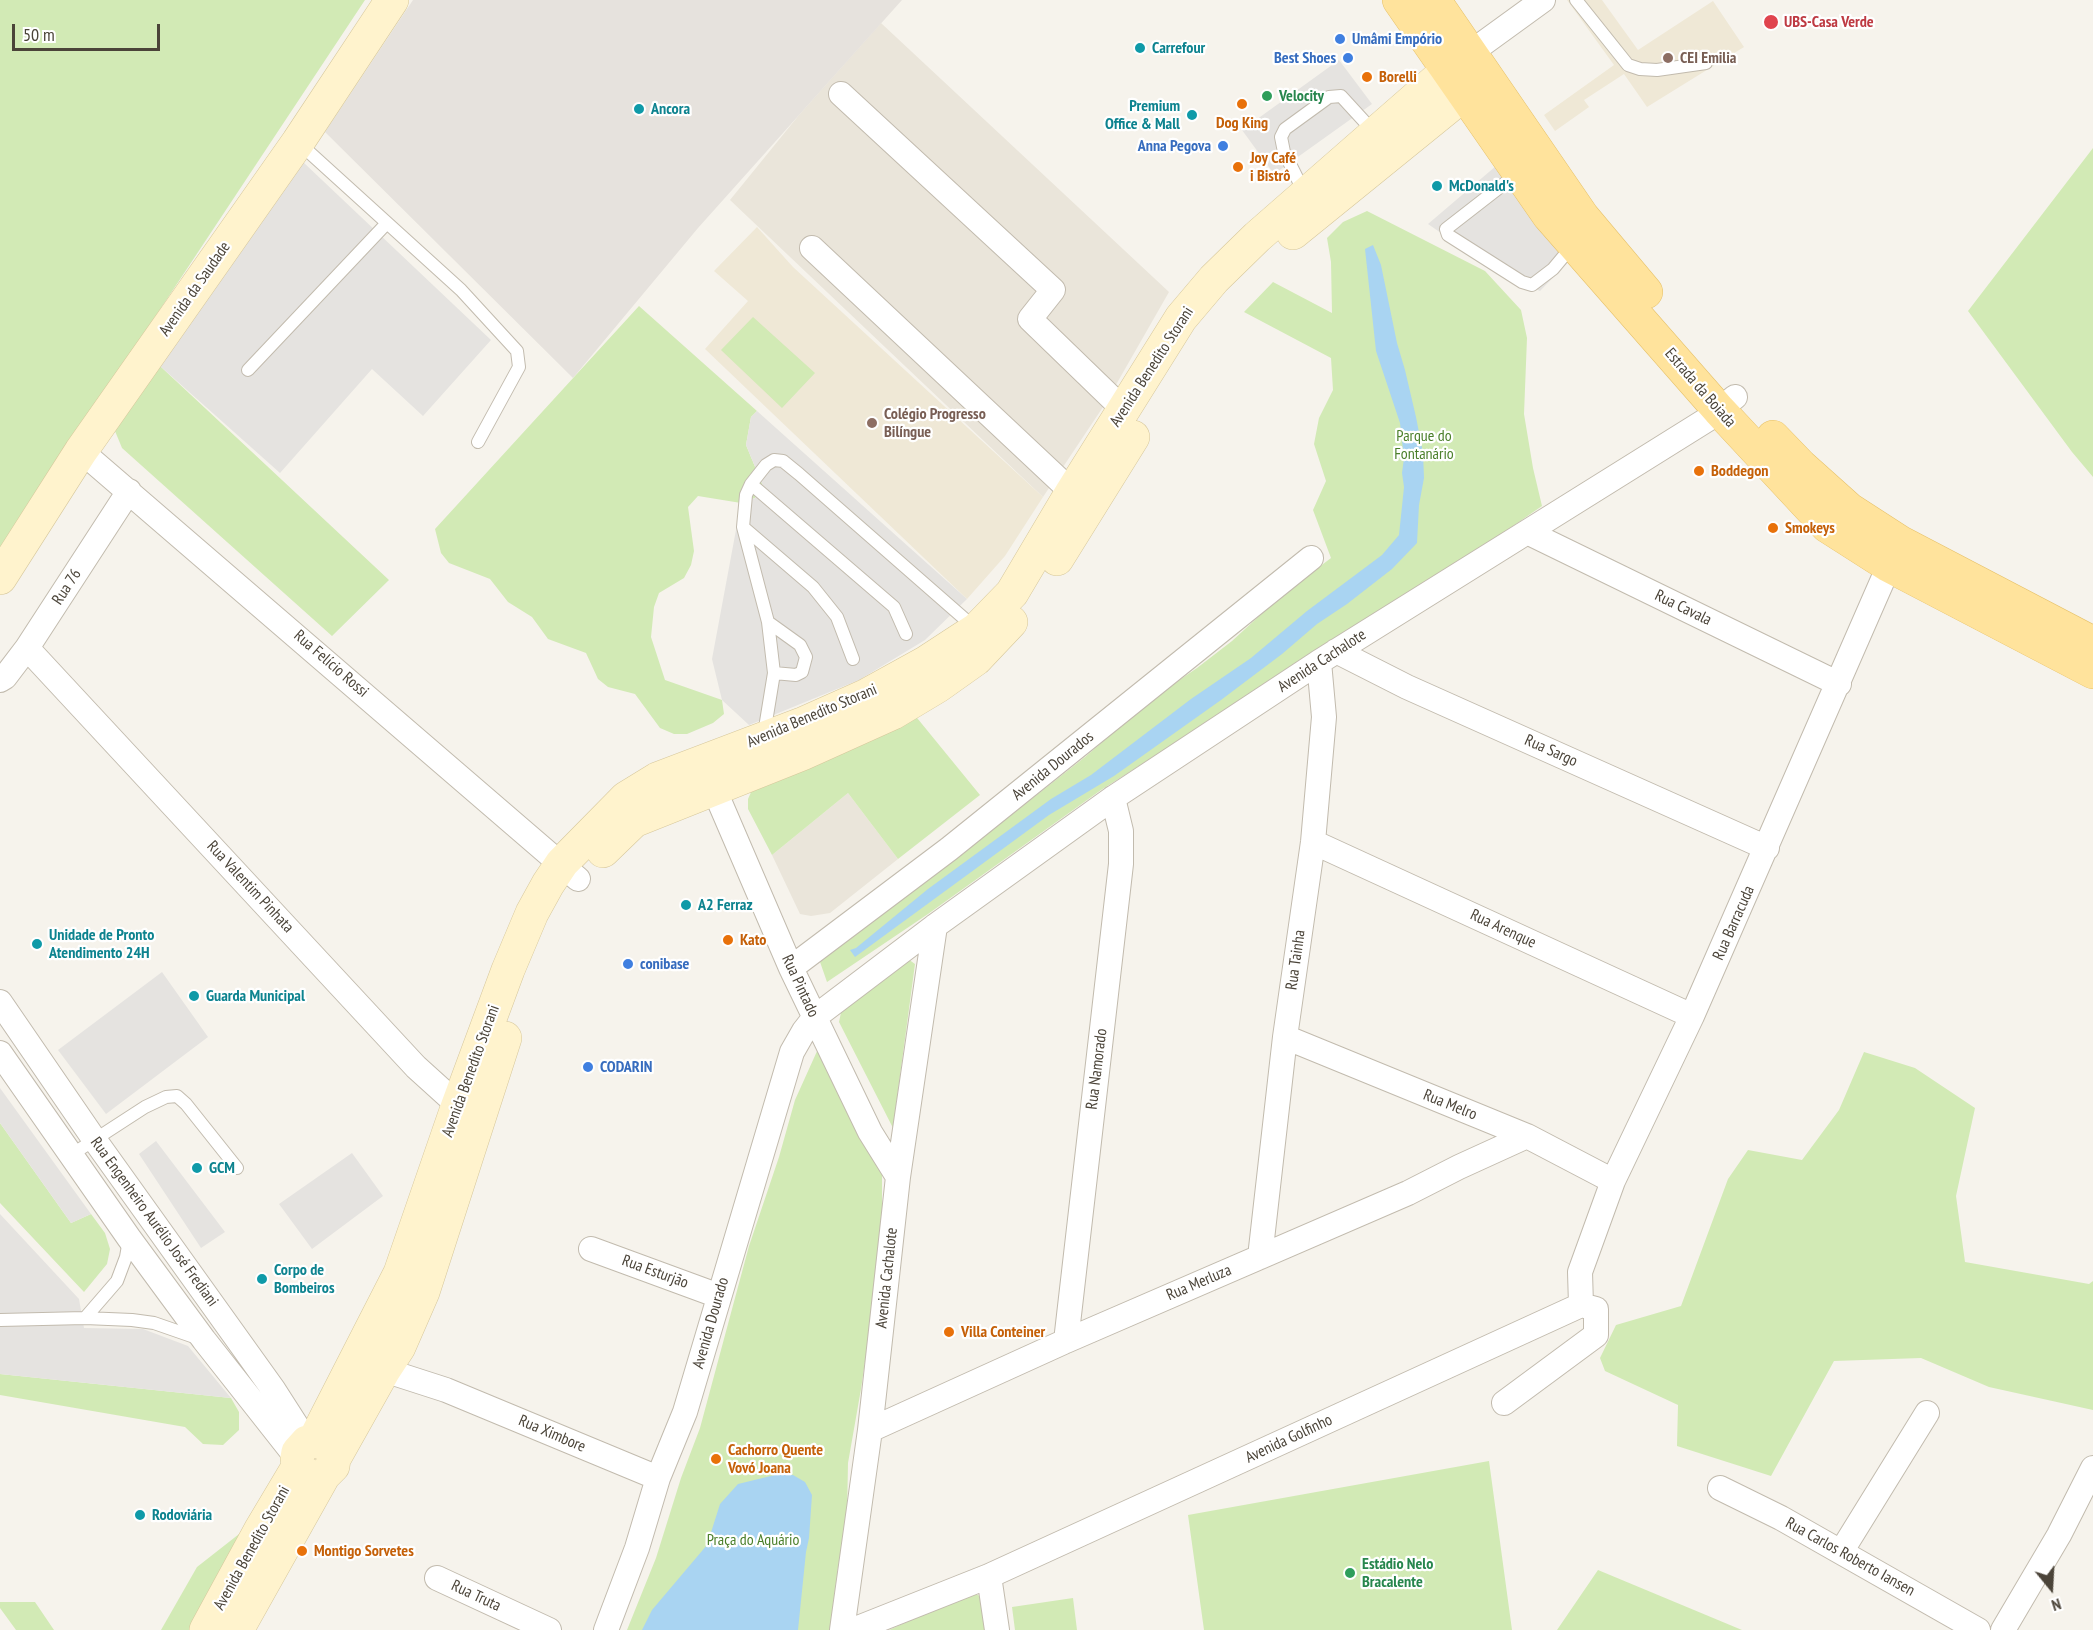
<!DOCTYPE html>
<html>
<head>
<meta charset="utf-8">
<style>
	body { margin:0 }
	#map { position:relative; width:2093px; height:1630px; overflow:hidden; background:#f6f3ec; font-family:"PT Sans Narrow",sans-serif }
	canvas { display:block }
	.north { position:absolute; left:2021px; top:1558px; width:60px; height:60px; -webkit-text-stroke:4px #fff; paint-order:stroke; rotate:162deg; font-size:16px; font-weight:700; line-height:24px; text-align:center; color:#4b4439 }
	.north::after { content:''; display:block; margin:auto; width:21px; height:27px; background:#4b4439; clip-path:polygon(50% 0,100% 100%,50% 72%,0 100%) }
	.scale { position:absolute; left:12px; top:24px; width:148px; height:27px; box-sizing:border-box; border:3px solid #4b4439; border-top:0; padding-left:8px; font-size:18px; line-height:21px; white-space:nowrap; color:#4b4439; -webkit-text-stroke:4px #fff; paint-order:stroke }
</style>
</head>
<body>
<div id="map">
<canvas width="2093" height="1630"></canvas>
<div class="north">N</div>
<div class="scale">50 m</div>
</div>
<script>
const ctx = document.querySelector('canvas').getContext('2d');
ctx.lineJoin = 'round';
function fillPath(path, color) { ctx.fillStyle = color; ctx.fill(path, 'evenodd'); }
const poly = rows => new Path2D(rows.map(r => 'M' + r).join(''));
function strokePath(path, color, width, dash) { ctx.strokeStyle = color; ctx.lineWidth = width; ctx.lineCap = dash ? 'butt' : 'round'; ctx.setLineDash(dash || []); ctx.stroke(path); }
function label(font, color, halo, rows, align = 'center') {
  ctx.font = font + ' "PT Sans Narrow",sans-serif'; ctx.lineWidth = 4.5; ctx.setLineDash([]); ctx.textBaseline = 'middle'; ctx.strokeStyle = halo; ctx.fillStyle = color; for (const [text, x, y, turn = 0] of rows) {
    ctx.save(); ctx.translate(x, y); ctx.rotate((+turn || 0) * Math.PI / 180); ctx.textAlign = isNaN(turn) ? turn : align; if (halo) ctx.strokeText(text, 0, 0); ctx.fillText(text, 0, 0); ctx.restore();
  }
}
const residential = poly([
	[881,23,1169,292,1105,404,1043,497,730,200,799,115],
	[848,793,898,859,830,913,811,916,800,914,772,855]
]);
const industrial = poly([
	[413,0,902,0,698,228,573,378,325,132]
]);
const education = poly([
	[1567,0,1602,0,1638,50,1713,1,1744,47,1647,107,1624,74,1584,100,1589,107,1555,131,1544,115,1614,65],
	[757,227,793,267,1043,497,1005,556,967,599,705,349,748,301,714,271]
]);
const green = poly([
	[0,0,365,0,0,551],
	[2093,148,2093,477,2072,452,1968,311],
	[1367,211,1485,271,1521,310,1527,338,1524,414,1533,468,1542,506,1471,555,1101,790,928,914,827,982,819,959,977,842,1085,757,1156,696,1197,668,1232,641,1281,596,1331,558,1313,510,1326,481,1314,444,1319,418,1333,390,1331,358,1244,312,1273,282,1332,313,1331,262,1327,238,1343,222],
	[639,306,757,411,751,417,746,445,763,486,755,498,741,503,698,496,688,507,694,551,691,565,684,578,659,593,654,607,651,637,665,680,722,700,724,714,713,723,687,734,674,734,660,728,635,694,608,687,598,679,586,653,548,639,532,617,508,602,490,579,449,563,441,553,435,529],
	[753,317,815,373,782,408,721,350],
	[160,366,389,580,332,636,122,448,115,431],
	[913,713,980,795,898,859,848,793,772,855,748,809,748,799,752,790],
	[908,959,915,964,893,1128,839,1022,842,1008],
	[818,1049,882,1168,882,1244,861,1389,848,1463,847,1515,838,1567,830,1630,627,1630,656,1558,681,1478,700,1428,749,1246,779,1157,795,1100],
	[1864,1052,1915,1068,1975,1108,1956,1196,1965,1262,2089,1284,2093,1281,2093,1410,1989,1387,1921,1358,1834,1361,1771,1476,1677,1446,1678,1405,1605,1371,1600,1358,1616,1325,1681,1306,1728,1179,1748,1150,1802,1160,1839,1110],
	[0,1123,71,1223,91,1214,105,1233,110,1249,107,1264,84,1292,0,1203],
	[0,1374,231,1398,239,1412,239,1430,223,1445,203,1444,185,1427,0,1395],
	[1489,1461,1512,1630,1204,1630,1188,1515],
	[248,1527,191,1630,161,1630,197,1567],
	[1598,1570,1742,1630,1557,1630],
	[969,1594,976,1594,985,1599,993,1630,889,1630],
	[1073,1598,1077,1630,1015,1630,1012,1607],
	[0,1602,35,1602,54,1630,16,1630,0,1608]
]);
const parking = poly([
	[1339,60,1372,104,1274,174,1242,130],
	[1503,160,1575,255,1540,291,1499,273,1428,224],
	[303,162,491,340,423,416,372,369,280,473,160,366],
	[757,411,967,599,925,640,859,680,749,725,722,700,712,659,741,503,755,498,763,486,746,445,751,417],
	[162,972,208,1037,106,1114,58,1050],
	[0,1088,91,1214,71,1223,0,1123],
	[156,1141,225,1232,201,1248,139,1154],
	[352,1153,383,1196,312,1249,279,1204],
	[0,1214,79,1299,84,1328,143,1329,188,1346,231,1398,0,1374]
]);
const water = poly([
	[1373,245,1381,265,1397,343,1405,370,1416,417,1423,453,1424,478,1419,505,1417,543,1392,569,1347,604,1317,624,1282,654,1221,700,1114,776,1049,815,855,957,850,950,856,948,928,889,1051,799,1091,775,1191,699,1251,658,1307,611,1382,555,1399,535,1404,487,1402,473,1404,458,1400,423,1376,351,1365,249],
	[779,1474,793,1475,805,1482,812,1495,809,1538,806,1552,798,1630,642,1630,652,1610,707,1545,720,1504,738,1484]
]);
const lane = poly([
	[1576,0,1628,65,1640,69,1657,70,1706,63],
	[299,143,461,290,517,351,519,367,478,442],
	[1518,173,1446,229,1448,235,1522,282,1532,285,1553,269,1573,245],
	[1305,194,1284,152,1281,137,1285,129,1329,97,1341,96,1374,132],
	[248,370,387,223],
	[751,484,894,607,906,634],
	[743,527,813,587,837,617,853,659],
	[768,622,800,645,806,657,802,672,796,675,774,673],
	[764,734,774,673,768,622,743,527,746,495,751,484,766,465,774,460,783,461,799,474,975,628],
	[71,1155,145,1107,166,1097,177,1096,186,1104,237,1168],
	[85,1318,117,1281,126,1257,129,1240],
	[0,1320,85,1318,132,1320,154,1323,200,1339]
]);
const street = poly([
	[1470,53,1543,0],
	[841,94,1053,290,1030,319,1123,409],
	[812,248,1072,492],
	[81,451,578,879],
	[1527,532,1839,684],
	[27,648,416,1067,458,1105,470,1113],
	[1336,651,1407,687,1767,848],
	[0,680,5,677,27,648,129,491],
	[708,775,791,968,870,1132,898,1177],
	[1313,842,1692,1016],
	[791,968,949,849,1311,558],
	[0,1002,94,1139,273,1389,307,1442],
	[1285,1037,1527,1136,1613,1181],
	[0,1053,129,1238,204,1340,297,1458],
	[591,1249,719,1296],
	[1260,1257,1285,1037,1313,842,1324,717,1319,662],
	[1581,1305,1580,1272,1613,1181,1692,1016,1895,552],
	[1066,1341,1121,864,1121,831,1113,798],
	[384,1370,446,1390,658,1478],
	[870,1430,1066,1341,1408,1193,1459,1167,1527,1136],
	[1720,1488,1781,1518,1978,1630],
	[1841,1552,1927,1413],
	[989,1576,997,1630],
	[437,1578,549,1630],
	[606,1630,637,1548,658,1478,685,1412,792,1052,804,1031,815,1017,935,926,1113,798,1319,662,1708,419,1735,397],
	[842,1630,870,1430,898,1177,935,926],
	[853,1630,989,1576,1581,1305,1596,1309,1596,1335,1504,1403],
	[2003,1630,2059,1535,2093,1468]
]);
const secondary = poly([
	[1293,233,1452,104,1487,79],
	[1057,559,1133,437],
	[0,578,81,451,298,142,392,0],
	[603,851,634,821,802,754,893,713,938,686,976,659,1011,622],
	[314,1441,400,1273,458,1105,508,970,532,913,548,884,562,863,626,798,657,779,802,724,867,695,925,663,977,629,1012,593,1072,492,1181,318,1214,279,1257,237,1448,70,1470,53],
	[334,1459,384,1370,399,1347,423,1292,505,1038],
	[206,1630,261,1529,298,1467],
	[237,1630,324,1475,333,1466,334,1459,331,1450,324,1443,314,1441,307,1442,298,1452,297,1458,298,1467,309,1477,317,1478,324,1475]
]);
const primary = poly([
	[1399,0,1549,216,1719,410,1827,526,1888,565,2093,672],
	[1434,0,1583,217,1646,292],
	[1773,437,1801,466,1849,509,1900,542,2093,643]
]);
const markers = [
	[1771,22,8,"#e0444e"],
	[1340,39,6,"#3f7fe0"],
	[1140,48,6,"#0f9aa8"],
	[1348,58,6,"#3f7fe0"],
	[1668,58,6,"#8d6e63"],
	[1367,77,6,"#e8710a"],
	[1267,96,6,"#2e9e5b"],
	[1242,104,6,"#e8710a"],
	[639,109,6,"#0f9aa8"],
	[1192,115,6,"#0f9aa8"],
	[1223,146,6,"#3f7fe0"],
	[1238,167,6,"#e8710a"],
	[1437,186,6,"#0f9aa8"],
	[872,423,6,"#8d6e63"],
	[1699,471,6,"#e8710a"],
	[1773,528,6,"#e8710a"],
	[686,905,6,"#0f9aa8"],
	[728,940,6,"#e8710a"],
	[37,944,6,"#0f9aa8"],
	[628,964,6,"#3f7fe0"],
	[194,996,6,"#0f9aa8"],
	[588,1067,6,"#3f7fe0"],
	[197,1168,6,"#0f9aa8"],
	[262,1279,6,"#0f9aa8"],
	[949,1332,6,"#e8710a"],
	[716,1459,6,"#e8710a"],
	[140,1515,6,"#0f9aa8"],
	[302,1551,6,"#e8710a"],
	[1350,1573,6,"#2e9e5b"]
];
const healthNames = [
	["UBS-Casa Verde",1784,22]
];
const shopNames = [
	["Umâmi Empório",1352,39],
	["Best Shoes",1336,58,"right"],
	["Anna Pegova",1211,146,"right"],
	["conibase",640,964],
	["CODARIN",600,1067]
];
const cultureNames = [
	["Carrefour",1152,48],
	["Premium",1180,106,"right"],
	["Office & Mall",1180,124,"right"],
	["Ancora",651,109],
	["McDonald's",1449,186],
	["A2 Ferraz",698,905],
	["Unidade de Pronto",49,935],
	["Atendimento 24H",49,953],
	["Guarda Municipal",206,996],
	["GCM",209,1168],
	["Corpo de",274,1270],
	["Bombeiros",274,1288],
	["Rodoviária",152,1515]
];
const educationNames = [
	["CEI Emilia",1680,58],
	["Colégio Progresso",884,414],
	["Bilíngue",884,432]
];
const foodNames = [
	["Borelli",1379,77],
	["Dog King",1242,123,"center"],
	["Joy Café",1250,158],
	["i Bistrô",1250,176],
	["Boddegon",1711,471],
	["Smokeys",1785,528],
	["Kato",740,940],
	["Villa Conteiner",961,1332],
	["Cachorro Quente",728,1450],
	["Vovó Joana",728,1468],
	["Montigo Sorvetes",314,1551]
];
const leisureNames = [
	["Velocity",1279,96],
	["Estádio Nelo",1362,1564],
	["Bracalente",1362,1582]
];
const streetNames = [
	["Avenida da Saudade",195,289,-55],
	["Avenida Benedito Storani",1152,367,-57],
	["Estrada da Boiada",1700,388,49],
	["Rua 76",67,587,-57],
	["Rua Cavala",1683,608,26],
	["Avenida Cachalote",1322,661,-33],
	["Rua Felício Rossi",331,664,41],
	["Avenida Benedito Storani",812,716,-23],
	["Rua Sargo",1551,751,24],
	["Avenida Dourados",1053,766,-39],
	["Rua Valentim Pinhata",250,887,47],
	["Rua Barracuda",1734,923,-66],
	["Rua Arenque",1503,929,25],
	["Rua Tainha",1296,960,-82],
	["Rua Pintado",800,986,65],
	["Rua Namorado",1097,1069,-83],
	["Avenida Benedito Storani",471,1071,-70],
	["Rua Melro",1450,1105,22],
	["Rua Engenheiro Aurélio José Frediani",154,1222,54],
	["Rua Esturjão",655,1272,20],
	["Avenida Cachalote",887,1278,-84],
	["Rua Merluza",1199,1283,-23],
	["Avenida Dourado",711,1323,-74],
	["Rua Ximbore",552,1434,23],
	["Avenida Golfinho",1289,1439,-25],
	["Avenida Benedito Storani",252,1548,-61],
	["Rua Carlos Roberto Iansen",1850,1557,29],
	["Rua Truta",476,1596,25]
];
const parkNames = [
	["Parque do",1424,436],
	["Fontanário",1424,454],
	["Praça do Aquário",753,1540]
];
fillPath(residential, '#eae5da');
fillPath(industrial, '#e6e2dd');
fillPath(education, '#efe8d6');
fillPath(green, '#d2eab5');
fillPath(parking, '#e5e3e0');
fillPath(water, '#a9d4f2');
strokePath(lane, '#c2bbae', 14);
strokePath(street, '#c2bbae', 26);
strokePath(secondary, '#d6c79b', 34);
strokePath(primary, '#e6c16a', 34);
strokePath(lane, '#fff', 12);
strokePath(street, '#fff', 24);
strokePath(secondary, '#fff3cd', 33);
strokePath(primary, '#ffe39c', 33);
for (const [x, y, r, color] of markers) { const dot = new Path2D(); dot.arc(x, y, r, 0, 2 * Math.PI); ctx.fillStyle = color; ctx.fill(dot); strokePath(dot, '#fff', 2); }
label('bold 16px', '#be3a42', '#fff', healthNames, 'left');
label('bold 16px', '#366cbe', '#fff', shopNames, 'left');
label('bold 16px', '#0d838f', '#fff', cultureNames, 'left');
label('bold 16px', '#785e54', '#fff', educationNames, 'left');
label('bold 16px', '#c56008', '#fff', foodNames, 'left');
label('bold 16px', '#27864d', '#fff', leisureNames, 'left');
label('16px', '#4b4439', '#fff', streetNames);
label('16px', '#4a7f2a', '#fff', parkNames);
</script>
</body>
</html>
